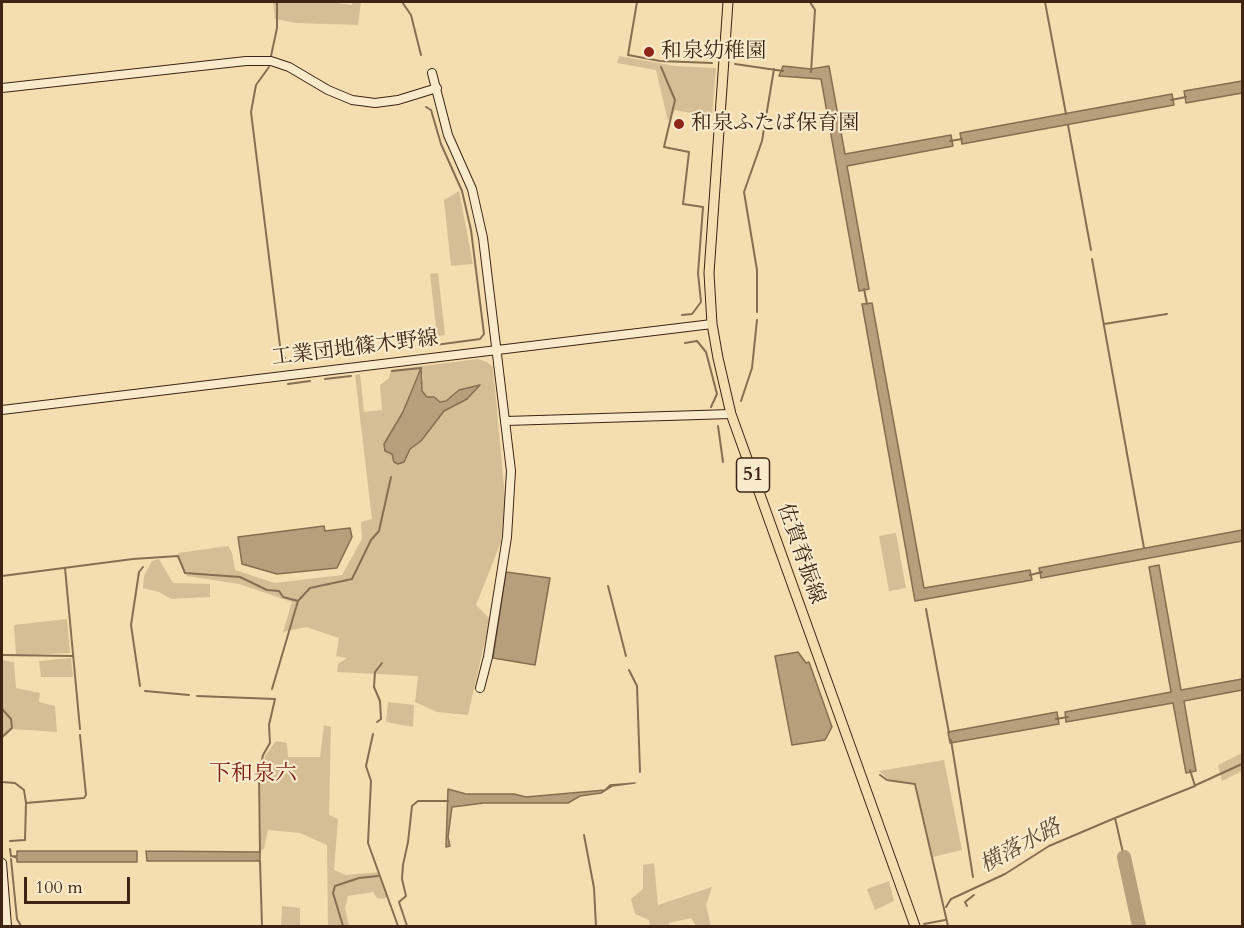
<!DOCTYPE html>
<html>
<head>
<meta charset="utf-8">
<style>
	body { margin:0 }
	#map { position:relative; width:1244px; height:928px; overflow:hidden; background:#f4deaf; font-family:Cardo,serif }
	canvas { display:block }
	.frame { position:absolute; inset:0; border:3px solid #3d2414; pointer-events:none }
	.scale { position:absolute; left:24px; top:877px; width:106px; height:27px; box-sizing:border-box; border:3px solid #3d2414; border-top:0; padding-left:8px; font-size:18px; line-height:21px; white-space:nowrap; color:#3d2414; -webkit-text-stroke:4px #f8eacb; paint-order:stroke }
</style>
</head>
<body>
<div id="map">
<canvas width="1244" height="928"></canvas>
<div class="frame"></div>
<div class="scale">100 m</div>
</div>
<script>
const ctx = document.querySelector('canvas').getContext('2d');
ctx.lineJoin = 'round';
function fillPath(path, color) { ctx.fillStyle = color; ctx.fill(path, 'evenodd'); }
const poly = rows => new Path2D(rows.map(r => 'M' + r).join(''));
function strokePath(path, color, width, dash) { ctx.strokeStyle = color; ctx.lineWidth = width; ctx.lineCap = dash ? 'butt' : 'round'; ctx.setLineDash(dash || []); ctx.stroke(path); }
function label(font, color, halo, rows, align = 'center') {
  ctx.font = font + ' Cardo,"Noto Serif JP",serif'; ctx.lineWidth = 4.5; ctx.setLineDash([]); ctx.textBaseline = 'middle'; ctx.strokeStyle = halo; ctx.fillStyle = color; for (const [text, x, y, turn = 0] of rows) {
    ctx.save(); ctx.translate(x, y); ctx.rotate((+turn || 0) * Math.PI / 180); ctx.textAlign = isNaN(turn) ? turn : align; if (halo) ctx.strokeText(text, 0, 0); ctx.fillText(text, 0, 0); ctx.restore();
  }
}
const green = poly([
	[273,2,328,2,352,5,352,2,361,2,358,25,296,23,275,19],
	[619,56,675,66,716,68,712,117,675,110,668,121,656,70,617,63],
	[459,191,473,264,451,266,444,200],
	[438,273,445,335,437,336,430,274],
	[478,359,487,362,493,367,505,498,501,542,476,605,490,619,468,715,437,712,415,702,418,676,337,672,338,664,347,658,336,656,339,638,306,627,283,632,292,602,239,584,187,576,178,553,228,546,232,553,235,570,275,583,342,575,362,539,361,522,372,519,355,375,360,374,364,412,382,410,380,385,389,378,391,370],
	[417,375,423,375,421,391,427,397,440,403,446,401,459,390,467,399,444,411,421,441,394,462,393,454,384,443,403,412],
	[896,533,906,588,889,591,879,536],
	[159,559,173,583,210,584,210,597,171,599,159,592,143,588,144,576,152,561],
	[67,619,70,653,16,655,14,625],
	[71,658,73,677,41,677,39,661],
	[2,660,14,662,16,688,40,693,39,702,55,706,57,732,13,729,2,739],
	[388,702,414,705,413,727,386,722],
	[324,725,331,727,329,815,338,819,334,870,346,875,379,872,388,896,384,899,377,898,373,892,348,896,345,908,349,926,328,926,327,845,300,833,268,830,264,849,261,850,260,777,265,756,276,741,287,743,288,757,320,757],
	[1242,753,1242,771,1222,781,1218,765],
	[944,760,962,850,933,857,916,783,888,779,879,771],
	[654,863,658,905,712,887,706,905,711,926,696,926,691,918,669,923,669,926,650,926,649,920,635,914,631,899,643,889,643,865],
	[889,881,894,901,875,910,867,889],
	[282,906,300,908,300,926,281,926]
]);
const water = poly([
	[783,66,811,69,829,66,845,154,951,135,953,146,847,166,869,289,859,291,821,79,779,76,783,66],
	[1242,81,1242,93,1186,103,1184,91,1242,81],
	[1172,94,1174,105,962,144,960,133,1172,94],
	[872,303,924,588,1030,570,1032,580,915,601,862,304,872,303],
	[421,368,422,391,427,397,434,397,440,402,446,401,459,390,480,385,467,399,444,411,421,441,410,449,404,462,398,464,394,462,392,454,385,451,384,444,403,412,421,368],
	[324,526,325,531,350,528,352,537,337,568,277,574,242,564,238,537,324,526],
	[1242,530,1242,541,1041,578,1039,568,1242,530],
	[1159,565,1181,690,1242,679,1242,690,1184,701,1196,771,1186,773,1173,703,1066,722,1065,712,1171,692,1149,567,1159,565],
	[506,572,550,578,535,665,493,658,506,572],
	[798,652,806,663,809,662,832,727,825,740,792,745,775,656,798,652],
	[1057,712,1059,724,950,743,948,732,1057,712],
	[635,783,612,786,601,793,580,796,568,803,484,803,452,807,448,837,450,846,446,847,448,789,466,794,514,794,526,797,605,790,610,785,635,783],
	[17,851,137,851,137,862,17,862,17,858,11,856,17,856,17,851],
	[146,851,260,852,260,861,147,861,146,851]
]);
const stream = poly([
	[402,2,411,15,421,55],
	[637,2,628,55,660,61,712,63],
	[810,2,815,10,811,72],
	[1045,2,1066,114],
	[271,56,277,28,277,2],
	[735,64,783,71],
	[269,67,256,85,251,112,281,354,285,358],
	[661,67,675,100,664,147,689,152,683,204,703,207,698,273,701,302,692,314,682,315],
	[1171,100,1186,97],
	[426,107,431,110,441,144,462,191,471,230,484,334,480,339,428,346],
	[1068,125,1091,250],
	[950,141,962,139],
	[1092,259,1144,548],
	[864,289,867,304],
	[757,312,757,270,744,192,762,141,774,69],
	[1104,324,1167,314],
	[685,343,697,341,706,352,717,394,711,407],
	[392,371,421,368],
	[325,379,351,376],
	[288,384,310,381],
	[741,401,752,368,757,320],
	[718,426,723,462],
	[65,568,80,729],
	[1030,575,1042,572],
	[2,576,133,559,178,556,185,573,240,577,267,590,279,591,283,597,298,601],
	[608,586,626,656],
	[926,609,949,733],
	[2,655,73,656],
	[629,670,637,686,640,772],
	[140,686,131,625,139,572,143,567],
	[272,689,298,601,310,588,352,579,371,540,379,531,391,477],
	[145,691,189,695],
	[197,696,275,699,269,725,270,743,263,755,259,774,260,852],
	[2,709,11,719,12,728,2,737],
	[1056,719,1068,717],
	[377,722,381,719,380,701,374,687,375,672,382,663],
	[373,734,366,766,371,781,368,843,398,926],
	[951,740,973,877],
	[880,775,887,780,915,784,948,926],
	[2,780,2,782,15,783,24,790,26,803,25,840,10,841],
	[1196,785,1242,764],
	[26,803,84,798,86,795,80,735],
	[584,835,594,888,596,926],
	[10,849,11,856],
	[1124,857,1115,818,1195,786,1190,770],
	[11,859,17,919,21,926],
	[260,861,262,926],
	[967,906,965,902,974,895],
	[946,907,951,899,1005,874,1049,846,1115,818],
	[924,924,945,920],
	[343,926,333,893,335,886,359,878,378,876],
	[407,926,399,902,406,896,402,879,403,865,408,842,412,806,418,801,448,801]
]);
const river = poly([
	[1124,857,1139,926]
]);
const secondary = poly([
	[432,73,448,135,472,189,483,238,511,471,507,537,488,657,480,688],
	[2,88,246,61,271,61,289,67,328,90,352,100,375,103,398,100,437,88],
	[2,410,712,324],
	[506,421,731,414],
	[2,863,7,926]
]);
const primary = poly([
	[728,2,709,273,712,324,718,358,731,414,915,926]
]);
const markers = [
	[649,52,6,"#8f2418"],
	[679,124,6,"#8f2418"]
];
const shields = [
	[753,475,33]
];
const shieldNames = [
	["51",753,475]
];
const poiNames = [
	["和泉幼稚園",661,52],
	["和泉ふたば保育園",691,124]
];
const streetNames = [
	["工業団地篠木野線",355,349,-7],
	["佐賀脊振線",800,554,71]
];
const neighbourhoodNames = [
	["下和泉六",253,775]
];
const waterNames = [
	["横落水路",1021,847,-28]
];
fillPath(green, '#d5be95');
fillPath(water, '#b69f7a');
strokePath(water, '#866e51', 1.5);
strokePath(stream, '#866e51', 2);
strokePath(river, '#b69f7a', 14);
strokePath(secondary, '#3d2414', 10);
strokePath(primary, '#3d2414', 11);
strokePath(secondary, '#f8eacb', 8);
strokePath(primary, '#f4deaf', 9);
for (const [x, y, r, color] of markers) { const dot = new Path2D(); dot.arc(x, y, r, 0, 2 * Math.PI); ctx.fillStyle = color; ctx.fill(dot); strokePath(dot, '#f8eacb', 2); }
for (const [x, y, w] of shields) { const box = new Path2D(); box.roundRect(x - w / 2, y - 17, w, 34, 4.5); ctx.fillStyle = '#f8eacb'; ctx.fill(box); strokePath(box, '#3d2414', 1.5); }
label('bold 20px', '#3d2414', null, shieldNames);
label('21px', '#3d2414', '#f8eacb', poiNames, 'left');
label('21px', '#3d2414', '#f8eacb', streetNames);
label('22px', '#7a1f14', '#f8eacb', neighbourhoodNames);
label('italic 22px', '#614933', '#f8eacb', waterNames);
</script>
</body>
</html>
